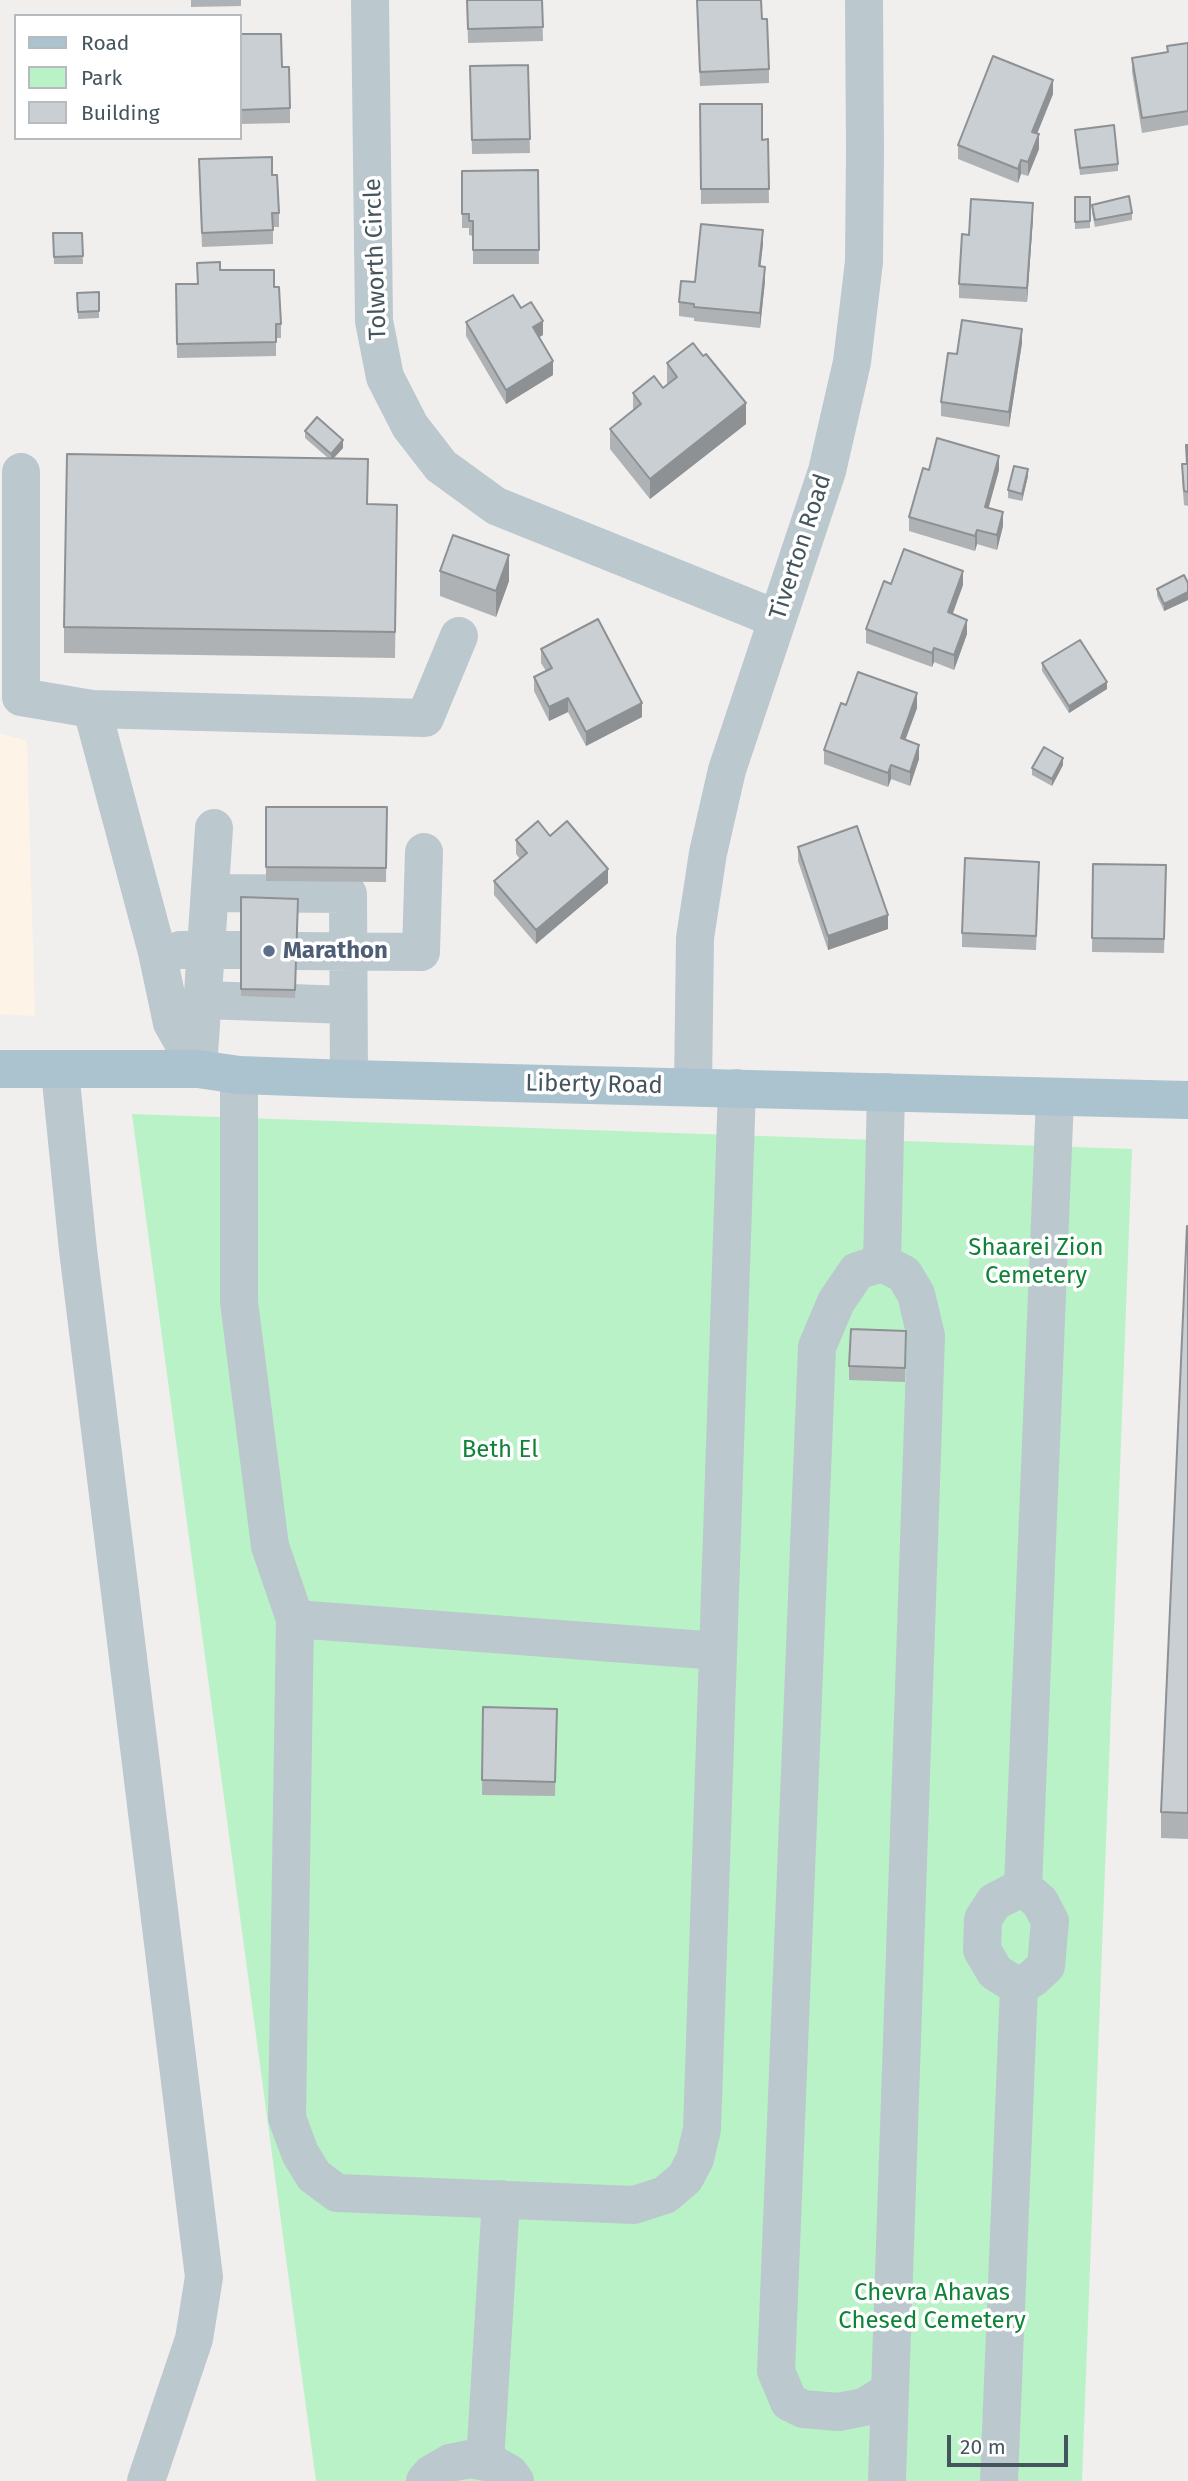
<!DOCTYPE html>
<html>
<head>
<meta charset="utf-8">
<style>
	body { margin:0 }
	#map { position:relative; width:1188px; height:2481px; overflow:hidden; background:#f1eeee; font-family:"Fira Sans",sans-serif }
	canvas { display:block }
	.legend { position:absolute; left:14px; top:14px; width:228px; height:126px; box-sizing:border-box; background:#fff; border:2px solid #b5bbbe; margin:0; padding:9px 12px; list-style:none; font-size:21px; color:#45555d }
	.legend li { display:flex; align-items:center; gap:14px; height:35px }
	.legend b { width:35px; border:2px solid #b5bbbe }
	.scale { position:absolute; left:947px; top:2435px; width:121px; height:32px; box-sizing:border-box; border:4px solid #45555d; border-top:0; padding-left:9px; font-size:21px; line-height:24px; white-space:nowrap; color:#45555d; -webkit-text-stroke:5px #fff; paint-order:stroke }
</style>
</head>
<body>
<div id="map">
<canvas width="1188" height="2481"></canvas>
<ul class="legend">
<li><b style="height:9px;background:#abc3cf"></b>Road</li>
<li><b style="height:19px;background:#b9f2c6"></b>Park</li>
<li><b style="height:19px;background:#cacfd3"></b>Building</li>
</ul>
<div class="scale">20 m</div>
</div>
<script>
const ctx = document.querySelector('canvas').getContext('2d');
ctx.lineJoin = 'round';
function fillPath(path, color) { ctx.fillStyle = color; ctx.fill(path, 'evenodd'); }
const poly = rows => new Path2D(rows.map(r => 'M' + r).join(''));
function strokePath(path, color, width, dash) { ctx.strokeStyle = color; ctx.lineWidth = width; ctx.lineCap = dash ? 'butt' : 'round'; ctx.setLineDash(dash || []); ctx.stroke(path); }
function label(font, color, halo, rows, align = 'center') {
  ctx.font = font + ' "Fira Sans",sans-serif'; ctx.lineWidth = 7; ctx.setLineDash([]); ctx.textBaseline = 'middle'; ctx.strokeStyle = halo; ctx.fillStyle = color; for (const [text, x, y, turn = 0] of rows) {
    ctx.save(); ctx.translate(x, y); ctx.rotate((+turn || 0) * Math.PI / 180); ctx.textAlign = isNaN(turn) ? turn : align; if (halo) ctx.strokeText(text, 0, 0); ctx.fillText(text, 0, 0); ctx.restore();
  }
}
const commercial = poly([
	[0,733,27,741,35,1016,0,1014]
]);
const green = poly([
	[132,1114,1132,1149,1082,2481,316,2481]
]);
const minor = poly([
	[370,0,374,321,385,377,410,426,441,466,496,506,777,619],
	[21,472,21,697,92,709,157,952,172,1023,198,1069],
	[92,709,425,718,459,636],
	[210,893,348,894,349,1079],
	[180,950,241,950],
	[297,951,421,952,424,852],
	[203,1000,348,1005],
	[198,1069,214,828],
	[60,1071,78,1250,204,2277,194,2339,146,2481],
	[239,1075,239,1302,270,1546,295,1619,287,2118,300,2153,314,2176,337,2193,634,2205,665,2195,685,2178,695,2159,702,2129,737,1088],
	[693,1087,695,938,708,853,727,770,827,471,852,362,864,262,865,150,864,0],
	[882,1263,886,1092],
	[295,1619,718,1651],
	[1023,1887,1055,1097],
	[1019,1987,995,1972,982,1950,983,1919,994,1902,1023,1887],
	[1019,1987,1033,1978,1046,1966,1050,1921,1040,1902,1023,1887],
	[485,2462,501,2199],
	[425,2481,431,2474,450,2463,470,2459,491,2463,509,2473,515,2481],
	[887,2481,890,2391,926,1336,916,1294,904,1274,882,1263,857,1271,836,1302,817,1347,776,2371,789,2402,803,2409,838,2412,864,2407,890,2391],
	[999,2481,1019,1987]
]);
const major = poly([
	[0,1069,198,1069,239,1075,349,1079,1188,1100]
]);
const wall = poly([
	[191,0,241,0,241,6,191,7],
	[467,0,542,0,543,41,468,43],
	[697,0,762,19,769,69,769,83,700,86],
	[240,34,282,67,290,108,290,123,240,124],
	[1188,43,1188,125,1142,133,1132,72,1132,58,1167,52,1167,46],
	[528,65,530,153,472,154,470,66],
	[1053,94,1037,134,1039,149,1028,176,1021,174,1018,183,958,159,958,145],
	[700,104,762,140,768,139,769,203,701,204],
	[1075,130,1118,164,1118,171,1080,175],
	[538,170,539,264,473,264,473,236,469,235,469,228,462,228,462,171],
	[199,173,272,175,279,213,279,227,273,227,273,244,202,247],
	[1075,197,1090,197,1090,228,1075,229],
	[1092,205,1132,213,1132,220,1095,227,1092,213],
	[1033,218,1027,302,959,298,959,284,969,235],
	[53,233,82,233,83,264,54,264],
	[763,244,760,266,765,281,760,328,694,321,694,318,679,316,679,302,695,282],
	[220,270,274,287,281,324,281,338,276,338,276,356,177,358,176,284,198,284],
	[99,292,99,318,78,319,77,293],
	[521,308,543,335,539,337,553,375,506,404,466,336,466,322],
	[1022,343,1009,427,941,416,941,402,957,354],
	[667,363,746,424,650,499,610,449,610,429,633,411,633,393,663,388,667,384],
	[305,431,343,448,334,458,368,504,397,505,395,658,64,653,64,627,328,458,305,438],
	[1186,445,1188,445,1188,506,1184,505,1182,478,1182,464,1186,464],
	[929,470,999,470,988,508,1003,526,997,550,977,544,975,551,909,531,909,517],
	[1028,476,1022,501,1008,498,1008,490],
	[440,571,509,581,496,617,440,596],
	[1188,583,1188,600,1164,611,1157,596,1157,589],
	[891,584,963,585,952,614,967,634,954,670,934,662,932,667,866,643,866,629],
	[541,649,642,717,586,746,568,712,549,721,534,691,534,677,546,671,541,663],
	[1042,663,1107,689,1069,713,1042,671],
	[846,705,917,708,905,740,919,759,910,786,891,779,888,787,824,764,824,750],
	[1063,765,1052,786,1032,775,1032,768],
	[266,807,387,807,386,882,266,881],
	[550,836,608,883,536,944,494,895,494,881,520,859,516,854,516,840],
	[798,847,888,929,828,950,798,861],
	[1093,864,1166,865,1164,953,1092,952],
	[1039,876,1036,950,962,947,962,933],
	[241,897,298,899,295,998,241,996],
	[1188,1226,1188,1839,1161,1838,1161,1812],
	[906,1331,905,1382,849,1380,849,1366],
	[483,1707,557,1709,555,1796,482,1795]
]);
const shadedWall = poly([
	[1053,80,1053,94,1032,146,1032,132],
	[1039,134,1039,149,1028,176,1028,162],
	[1021,160,1021,174,1018,183,1018,169],
	[1033,203,1033,218,1027,302,1027,288],
	[763,230,763,244,759,280,759,266],
	[765,267,765,281,760,328,760,313],
	[543,321,543,335,533,341,533,327],
	[1022,329,1022,343,1009,427,1009,412],
	[553,361,553,375,506,404,506,390],
	[746,403,746,424,650,499,650,479],
	[343,440,343,448,331,461,331,454],
	[999,456,999,470,985,521,985,507],
	[1028,469,1028,476,1022,501,1022,494],
	[1003,512,1003,526,997,550,997,535],
	[977,530,977,544,975,551,975,536],
	[509,555,509,581,496,617,496,591],
	[963,571,963,585,948,627,948,612],
	[1188,592,1188,600,1164,611,1164,604],
	[967,620,967,634,954,670,954,655],
	[934,648,934,662,932,667,932,653],
	[1107,682,1107,689,1069,713,1069,706],
	[917,693,917,708,901,752,901,738],
	[568,698,568,712,549,721,549,707],
	[642,703,642,717,586,746,586,732],
	[919,745,919,759,910,786,910,772],
	[1063,758,1063,765,1052,786,1052,779],
	[891,765,891,779,888,787,888,773],
	[608,869,608,883,536,944,536,930],
	[888,915,888,929,828,950,828,936]
]);
const building = poly([
	[467,0,542,0,543,27,468,29,467,0],
	[697,0,761,0,762,19,767,19,769,69,700,72,697,0],
	[240,34,281,34,282,67,289,67,290,108,240,110,240,34],
	[1188,43,1188,111,1142,118,1132,58,1168,52,1167,46,1188,43],
	[993,56,1053,80,1032,132,1039,134,1028,162,1021,160,1018,169,958,145,993,56],
	[528,65,530,139,472,140,470,66,528,65],
	[700,104,762,104,762,140,768,139,769,189,701,189,700,104],
	[1114,125,1118,164,1080,168,1075,130,1114,125],
	[272,157,272,175,277,175,279,213,272,213,273,230,202,233,199,159,272,157],
	[538,170,539,250,473,250,473,221,469,221,469,214,462,214,462,171,538,170],
	[1129,196,1132,213,1095,220,1092,205,1129,196],
	[1075,197,1090,197,1090,221,1075,222,1075,197],
	[971,199,1033,203,1027,288,959,284,962,234,969,235,971,199],
	[701,224,763,230,759,266,765,267,760,313,694,307,694,304,679,302,681,281,695,282,701,224],
	[53,233,82,233,83,256,54,257,53,233],
	[220,262,220,270,274,270,274,287,279,287,281,324,276,324,276,342,177,344,176,284,198,284,197,263,220,262],
	[99,292,99,311,78,312,77,293,99,292],
	[513,295,521,308,531,302,543,321,533,327,553,361,506,390,466,322,513,295],
	[962,320,1022,329,1009,412,941,402,948,353,957,354,962,320],
	[693,343,703,356,706,354,746,403,650,479,610,429,641,404,633,393,654,376,663,388,677,377,667,363,693,343],
	[317,417,343,440,331,454,305,431,317,417],
	[937,438,999,456,985,507,1003,512,997,535,977,530,975,536,909,517,923,468,929,470,937,438],
	[1186,445,1188,445,1188,492,1184,491,1182,464,1187,464,1186,445],
	[67,454,368,459,367,504,397,505,395,632,64,627,67,454],
	[1014,466,1028,469,1022,494,1008,490,1014,466],
	[453,535,509,555,496,591,440,571,453,535],
	[904,549,963,571,948,612,967,620,954,655,934,648,932,653,866,629,884,581,891,584,904,549],
	[1184,575,1188,583,1188,592,1164,604,1157,589,1184,575],
	[598,619,642,703,586,732,568,698,549,707,534,677,552,668,541,649,598,619],
	[1080,640,1107,682,1069,706,1042,663,1080,640],
	[858,672,917,693,901,738,919,745,910,772,891,765,888,773,824,750,841,703,846,705,858,672],
	[1044,747,1063,758,1052,779,1032,768,1044,747],
	[266,807,387,807,386,868,266,867,266,807],
	[538,821,550,836,567,821,608,869,536,930,494,881,527,853,516,840,538,821],
	[857,826,888,915,828,936,798,847,857,826],
	[965,858,1039,862,1036,936,962,933,965,858],
	[1093,864,1166,865,1164,939,1092,938,1093,864],
	[241,897,298,899,295,990,241,989,241,897],
	[1187,1226,1188,1226,1188,1813,1161,1812,1187,1226],
	[851,1329,906,1331,905,1368,849,1366,851,1329],
	[483,1707,557,1709,555,1782,482,1780,483,1707]
]);
const markers = [
	[269,951,7,"#5c6f8a"]
];
const streetNames = [
	["Tolworth Circle",376,259,-92],
	["Tiverton Road",801,547,-72],
	["Liberty Road",594,1085,1]
];
const serviceNames = [
	["Marathon",283,951]
];
const parkNames = [
	["Shaarei Zion",1036,1248],
	["Cemetery",1036,1276],
	["Beth El",500,1450],
	["Chevra Ahavas",932,2293],
	["Chesed Cemetery",932,2321]
];
fillPath(commercial, '#fdf3e6');
fillPath(green, '#b9f2c6');
strokePath(minor, '#bbc8ce', 38);
strokePath(major, '#abc3cf', 38);
fillPath(wall, '#aeb2b5');
fillPath(shadedWall, '#8d9194');
fillPath(building, '#cacfd3');
strokePath(building, '#8d9194', 2);
for (const [x, y, r, color] of markers) { const dot = new Path2D(); dot.arc(x, y, r, 0, 2 * Math.PI); ctx.fillStyle = color; ctx.fill(dot); strokePath(dot, '#fff', 2.5); }
label('24px', '#45555d', '#fff', streetNames);
label('bold 24px', '#4e5e75', '#fff', serviceNames, 'left');
label('24px', '#108339', '#fff', parkNames);
</script>
</body>
</html>
